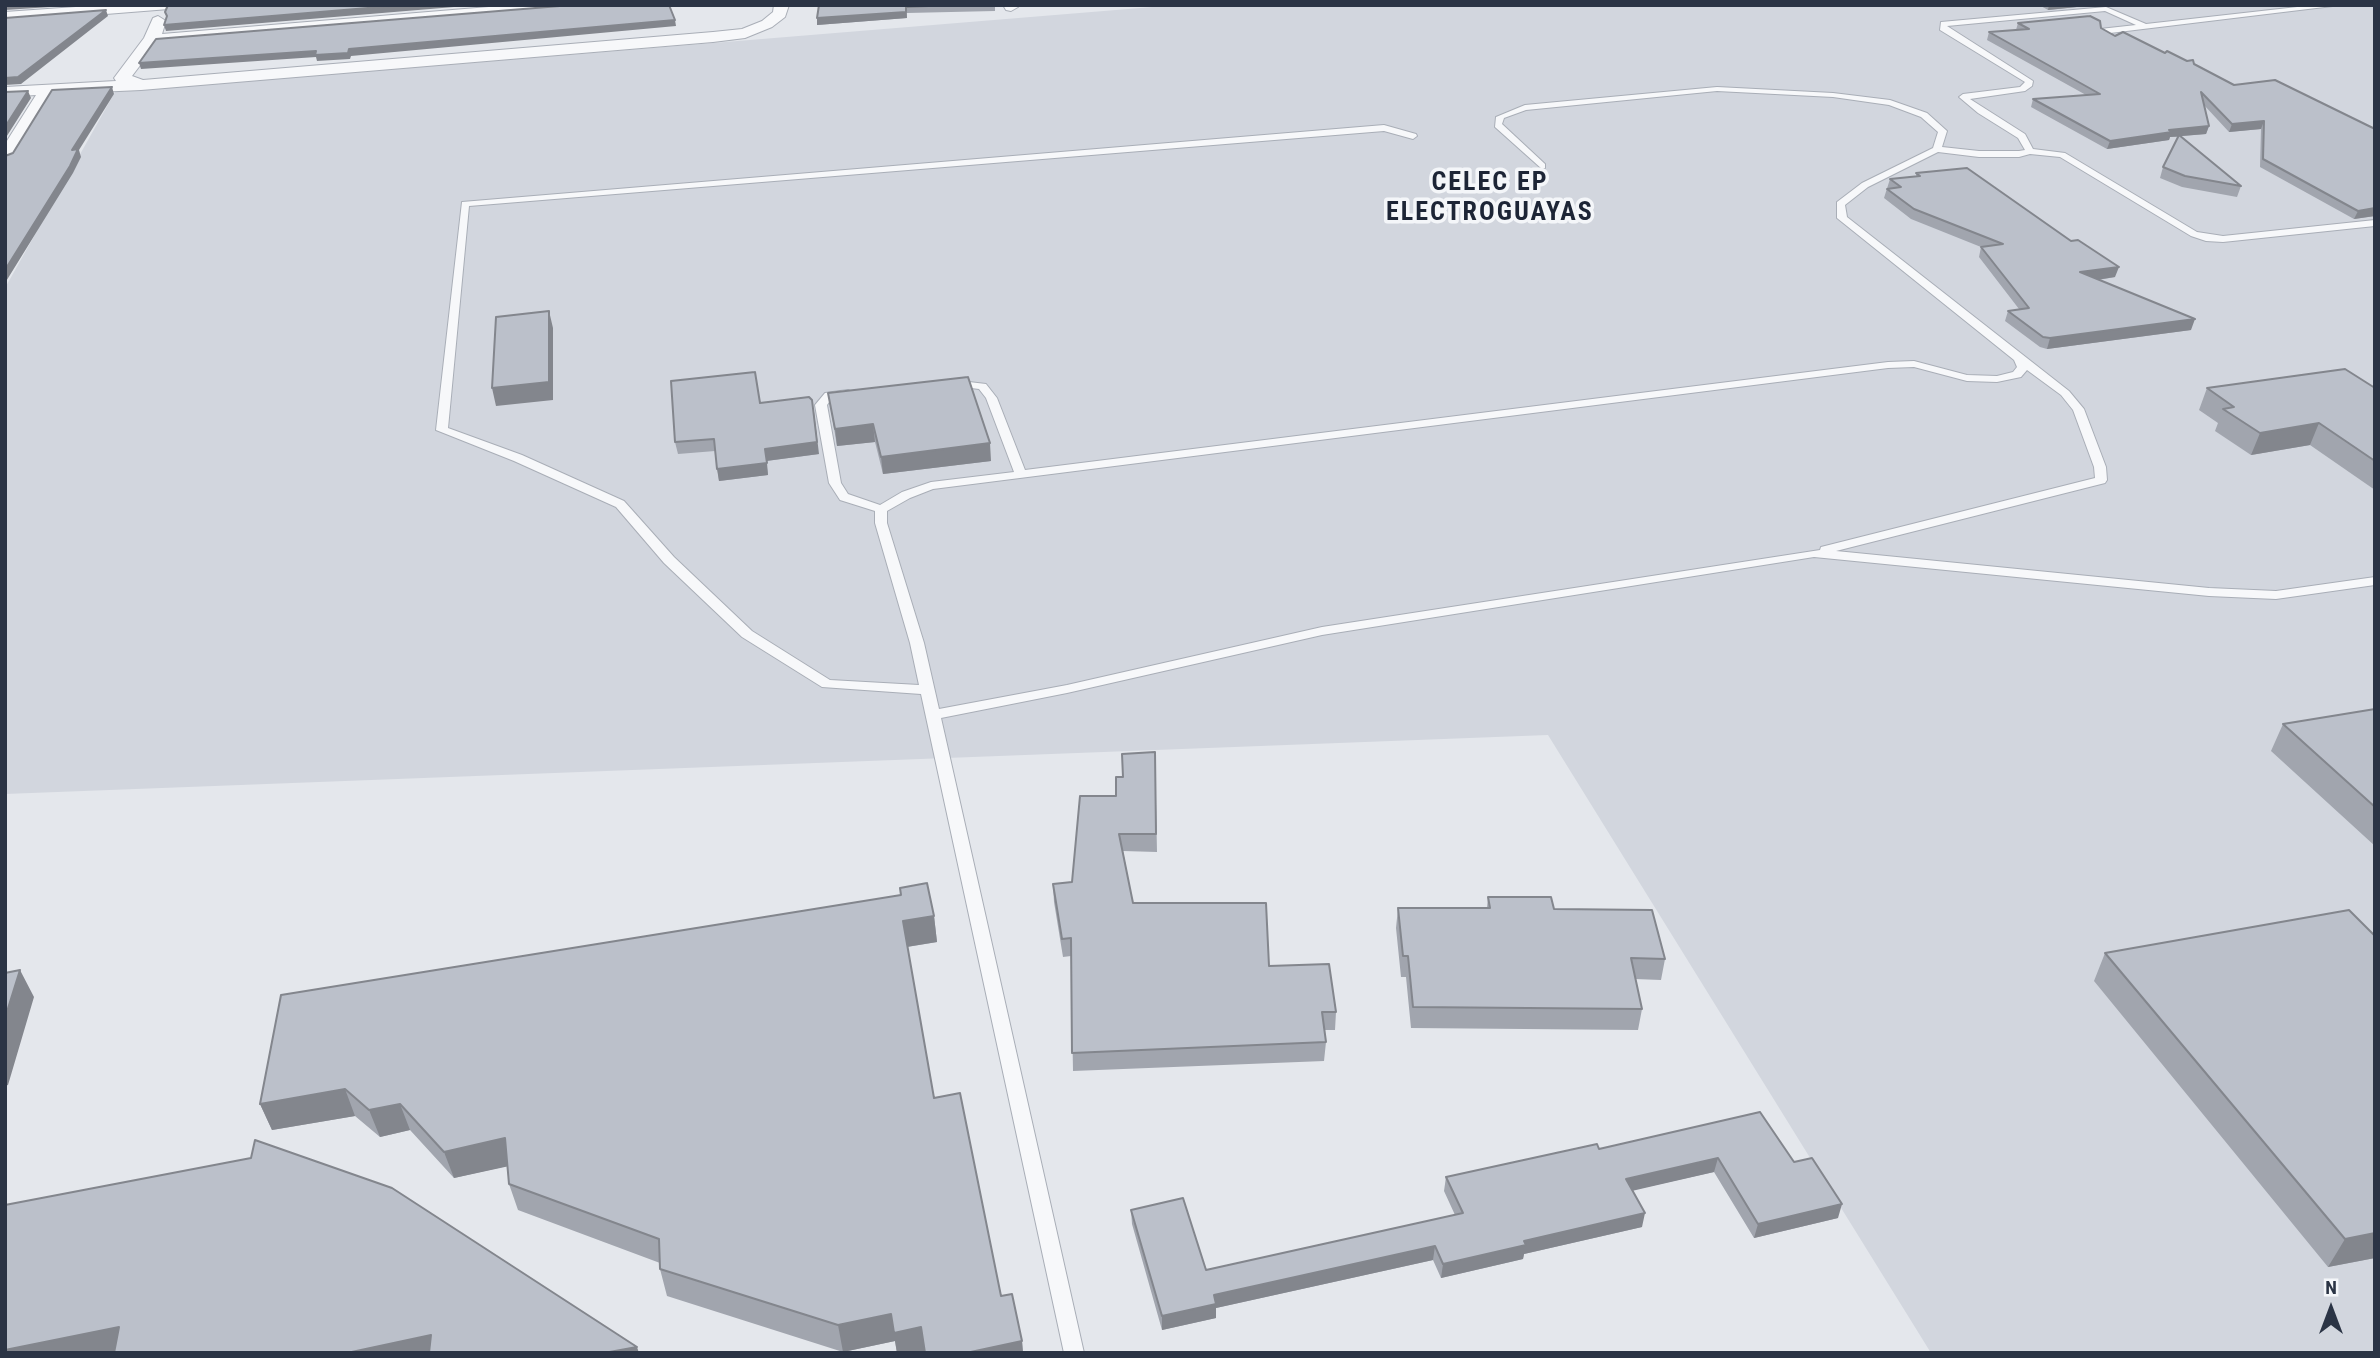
<!DOCTYPE html>
<html>
<head>
<meta charset="utf-8">
<style>
	body { margin:0 }
	#map { position:relative; width:2380px; height:1358px; overflow:hidden; background:#e4e7ec; font-family:"Roboto Condensed",sans-serif }
	canvas { display:block }
	.frame { position:absolute; inset:0; border:7px solid #2b3445; pointer-events:none }
	.north { position:absolute; left:2296px; top:1274px; width:70px; height:70px; -webkit-text-stroke:5px #f4f6f9; paint-order:stroke; rotate:0deg; font-size:19px; font-weight:700; line-height:28px; text-align:center; color:#2b3445 }
	.north::after { content:''; display:block; margin:auto; width:24px; height:32px; background:#2b3445; clip-path:polygon(50% 0,100% 100%,50% 72%,0 100%) }
</style>
</head>
<body>
<div id="map">
<canvas width="2380" height="1358"></canvas>
<div class="frame"></div>
<div class="north">N</div>
</div>
<script>
const ctx = document.querySelector('canvas').getContext('2d');
ctx.lineJoin = 'round';
function fillPath(path, color) { ctx.fillStyle = color; ctx.fill(path, 'evenodd'); }
const poly = rows => new Path2D(rows.map(r => 'M' + r).join(''));
function strokePath(path, color, width, dash) { ctx.strokeStyle = color; ctx.lineWidth = width; ctx.lineCap = dash ? 'butt' : 'round'; ctx.setLineDash(dash || []); ctx.stroke(path); }
function label(font, color, halo, rows, align = 'center') {
  ctx.font = font + ' "Roboto Condensed",sans-serif'; ctx.lineWidth = 7; ctx.setLineDash([]); ctx.textBaseline = 'middle'; ctx.strokeStyle = halo; ctx.fillStyle = color; for (const [text, x, y, turn = 0] of rows) {
    ctx.save(); ctx.translate(x, y); ctx.rotate((+turn || 0) * Math.PI / 180); ctx.textAlign = isNaN(turn) ? turn : align; if (halo) ctx.strokeText(text, 0, 0); ctx.fillText(text, 0, 0); ctx.restore();
  }
}
const built = poly([
	[1177,5,2375,5,2375,1353,1931,1353,1548,735,5,794,5,288,115,92]
]);
const lane = poly([
	[2315,5,2341,5,2110,33,2118,39,2114,41,2100,33,2100,29,2136,25,2105,11,1947,26,2033,81,2032,86,2025,91,1970,99,2025,134,2033,149,2065,153,2197,232,2223,236,2375,220,2375,226,2223,242,2206,241,2191,236,2060,157,2030,154,2019,157,1979,157,1938,152,1868,187,1845,205,1847,217,2069,391,2084,409,2106,467,2107,480,2105,483,1836,551,2209,588,2276,591,2375,577,2375,585,2276,599,2209,596,1814,557,1322,635,1067,693,941,718,1084,1353,1064,1353,921,694,822,687,742,637,664,563,616,507,514,461,436,430,462,202,1384,125,1416,134,1417,136,1413,139,1384,131,469,206,448,428,522,455,624,501,674,557,752,631,830,680,919,685,910,643,875,523,875,511,840,500,829,483,815,405,825,393,848,390,854,393,848,396,832,398,827,405,841,483,848,494,880,505,902,492,931,482,1014,472,986,398,979,389,948,385,948,381,952,380,986,384,997,398,1025,470,1888,362,1914,361,1967,375,1997,376,2013,372,2017,367,2014,360,1837,218,1837,202,1862,183,1933,148,1938,132,1921,117,1889,105,1833,97,1717,91,1526,110,1504,118,1502,124,1545,164,1545,168,1542,169,1495,127,1496,117,1525,105,1717,87,1833,93,1890,100,1927,113,1947,131,1942,147,1979,151,2019,151,2025,150,2018,138,1978,113,1959,97,1963,94,2020,87,2025,82,1940,30,1941,22,2106,7,2146,24,2315,5],
	[1914,367,1967,381,1997,382,2021,377,2027,370,2061,395,2073,410,2094,467,2095,478,1821,547,1820,550,1322,627,1067,685,939,709,924,643,887,523,887,511,910,498,933,489,1888,368,1914,367]
]);
const street = poly([
	[104,5,176,5,169,9,5,22,5,12,104,5],
	[513,5,579,5,572,9,157,43,132,76,143,80,713,32,742,29,762,21,773,12,774,5,789,5,785,17,772,27,745,38,713,42,141,90,53,94,14,159,5,164,5,144,36,95,5,97,5,87,116,81,114,78,144,38,153,18,158,16,166,21,162,34,513,5],
	[1003,5,1018,5,1018,7,1011,11,1006,10,1003,5]
]);
const wall = poly([
	[819,5,995,5,995,11,907,13,907,18,817,25],
	[2039,5,2096,5,2048,10],
	[2018,23,2101,28,2115,36,2194,64,2375,216,2354,219,2260,167,2261,129,2229,132,2204,105,2209,126,2206,134,2181,136,2241,186,2237,197,2182,187,2160,178,2163,167,2179,137,2170,137,2169,140,2107,149,2031,107,2033,99,2086,95,1987,40,1989,32,2016,30],
	[1916,173,2115,277,2098,280,2191,330,2047,349,2040,347,2005,321,2008,311,2019,309,1979,257,1981,247,1911,219,1884,198,1890,179,1916,176],
	[2207,388,2375,388,2375,490,2310,445,2251,455,2215,431,2218,423,2199,410],
	[828,393,991,461,883,474,875,442,837,446],
	[760,403,819,454,766,461,768,475,719,481,715,451,678,454,675,442],
	[2375,709,2375,846,2271,751,2283,724],
	[1155,752,1157,852,1123,851,1133,903,1269,966,1336,1012,1335,1030,1324,1030,1326,1042,1324,1061,1073,1071,1071,956,1063,957,1054,902,1053,884,1072,882,1116,796,1123,777],
	[1488,897,1554,909,1665,959,1661,980,1635,979,1642,1009,1638,1030,1411,1028,1406,977,1401,977,1396,928,1398,908,1487,908],
	[934,916,937,942,907,947,934,1098,1001,1296,1022,1341,1023,1353,897,1353,895,1341,843,1352,667,1296,660,1269,660,1263,518,1210,509,1184,507,1166,454,1178,410,1130,380,1137,355,1116,272,1130,260,1104],
	[2375,936,2375,1258,2328,1267,2094,981,2105,953],
	[1599,1149,1794,1162,1838,1218,1754,1238,1714,1172,1633,1190,1642,1227,1524,1254,1523,1259,1441,1278,1433,1260,1216,1308,1216,1318,1162,1330,1132,1224,1131,1210,1206,1270,1455,1215,1444,1191,1446,1177]
]);
const shadedWall = poly([
	[5,5,81,5,5,10],
	[404,5,478,5,166,31,164,25],
	[2049,5,2096,5,2048,10],
	[906,7,907,18,817,25,817,18],
	[106,10,108,16,21,84,5,85,5,78],
	[675,20,676,26,351,56,350,59,317,61,316,57,141,69,139,63,349,49],
	[112,87,114,94,79,150,81,157,73,173,5,283,5,270,72,150],
	[28,91,31,98,5,139,5,127],
	[2264,121,2261,129,2229,132,2232,124],
	[2209,126,2206,134,2170,137,2169,140,2107,149,2110,141,2169,130],
	[2375,208,2375,216,2354,219,2358,211],
	[2119,267,2115,277,2077,283,2080,272],
	[549,311,553,328,553,400,496,406,492,388],
	[2195,319,2191,330,2047,349,2050,338],
	[814,412,819,454,766,461,765,449],
	[2319,423,2310,445,2251,455,2260,433],
	[873,424,875,442,837,446,835,429],
	[990,443,991,461,883,474,881,457],
	[767,463,768,475,719,481,717,469],
	[934,916,937,942,906,947,903,921],
	[20,970,34,997,8,1085,5,1086,5,1018],
	[345,1089,355,1116,272,1130,260,1104],
	[400,1104,410,1130,380,1137,369,1110],
	[505,1138,514,1165,454,1178,444,1152],
	[1718,1158,1714,1172,1623,1193,1626,1179],
	[1842,1204,1838,1218,1754,1238,1758,1224],
	[1645,1213,1642,1227,1524,1254,1523,1259,1441,1278,1443,1264,1524,1241],
	[2375,1233,2375,1258,2328,1267,2345,1239],
	[1435,1246,1433,1260,1216,1308,1216,1318,1162,1330,1162,1316,1214,1295],
	[891,1314,921,1327,925,1353,897,1353,895,1341,843,1352,838,1325],
	[119,1327,128,1353,5,1353,5,1350],
	[431,1335,438,1353,347,1353],
	[1022,1341,1023,1353,966,1353],
	[637,1347,639,1353,604,1353]
]);
const building = poly([
	[168,5,404,5,164,25,167,16,165,12,168,5],
	[572,5,669,5,675,20,349,49,348,53,315,55,316,51,139,63,156,39,572,5],
	[819,5,951,5,906,7,906,12,817,18,819,5],
	[106,10,18,77,5,78,5,18,106,10],
	[2090,16,2100,21,2101,28,2115,36,2123,32,2165,53,2167,51,2187,61,2193,60,2194,64,2234,85,2275,80,2375,129,2375,208,2358,211,2263,159,2264,121,2232,124,2201,92,2209,126,2169,130,2172,132,2110,141,2033,99,2100,94,1989,32,2029,29,2018,23,2090,16],
	[112,87,72,150,78,149,70,166,5,270,5,156,13,153,52,90,112,87],
	[28,91,5,127,5,92,28,91],
	[2179,135,2241,186,2185,176,2163,167,2179,135],
	[1967,168,2071,241,2078,240,2119,267,2080,272,2195,319,2050,338,2043,337,2008,311,2029,308,1981,247,2003,244,1914,209,1887,189,1901,187,1890,179,1920,176,1916,173,1967,168],
	[549,311,549,382,492,388,496,317,549,311],
	[2345,369,2375,388,2375,461,2319,423,2260,433,2223,409,2234,407,2207,388,2345,369],
	[755,372,760,403,809,397,812,400,817,442,765,449,767,463,717,469,714,439,675,442,671,381,755,372],
	[968,377,990,443,881,457,873,424,835,429,828,393,968,377],
	[2375,709,2375,807,2283,724,2375,709],
	[1155,752,1156,834,1119,834,1133,903,1266,903,1269,966,1329,964,1336,1012,1322,1012,1326,1042,1072,1053,1071,938,1062,939,1053,884,1072,882,1080,796,1116,796,1116,777,1123,777,1122,754,1155,752],
	[927,883,934,916,903,921,934,1098,960,1093,1001,1296,1012,1294,1022,1341,966,1353,925,1353,921,1327,894,1333,891,1314,838,1325,660,1269,659,1239,509,1184,505,1138,444,1152,400,1104,369,1110,345,1089,260,1104,281,995,901,895,900,888,927,883],
	[1488,897,1551,897,1554,909,1652,910,1665,959,1631,958,1642,1009,1413,1007,1408,956,1403,956,1398,908,1490,908,1488,897],
	[2349,910,2375,936,2375,1233,2345,1239,2105,953,2349,910],
	[20,970,5,1018,5,973,20,970],
	[1760,1112,1794,1162,1812,1158,1842,1204,1758,1224,1718,1158,1626,1179,1645,1213,1524,1241,1526,1245,1443,1264,1435,1246,1214,1295,1216,1304,1162,1316,1131,1210,1183,1198,1206,1270,1463,1213,1446,1177,1597,1144,1599,1149,1760,1112],
	[255,1140,392,1188,637,1347,604,1353,429,1353,431,1335,347,1353,114,1353,119,1327,5,1350,5,1205,251,1158,255,1140]
]);
const farDistrictnames = [
	["CELEC EP",1490,183],
	["ELECTROGUAYAS",1490,213]
];
fillPath(built, '#d2d6de');
strokePath(lane, '#a9aeb7', 2);
strokePath(street, '#a9aeb7', 2);
fillPath(lane, '#f7f8fa');
fillPath(street, '#f7f8fa');
fillPath(wall, '#a1a5ae');
fillPath(shadedWall, '#83868d');
fillPath(building, '#bbc0ca');
strokePath(building, '#83868d', 2);
ctx.letterSpacing = '2px';
label('bold 26px', '#1d2536', '#f4f6f9', farDistrictnames);
ctx.letterSpacing = '0px';
</script>
</body>
</html>
